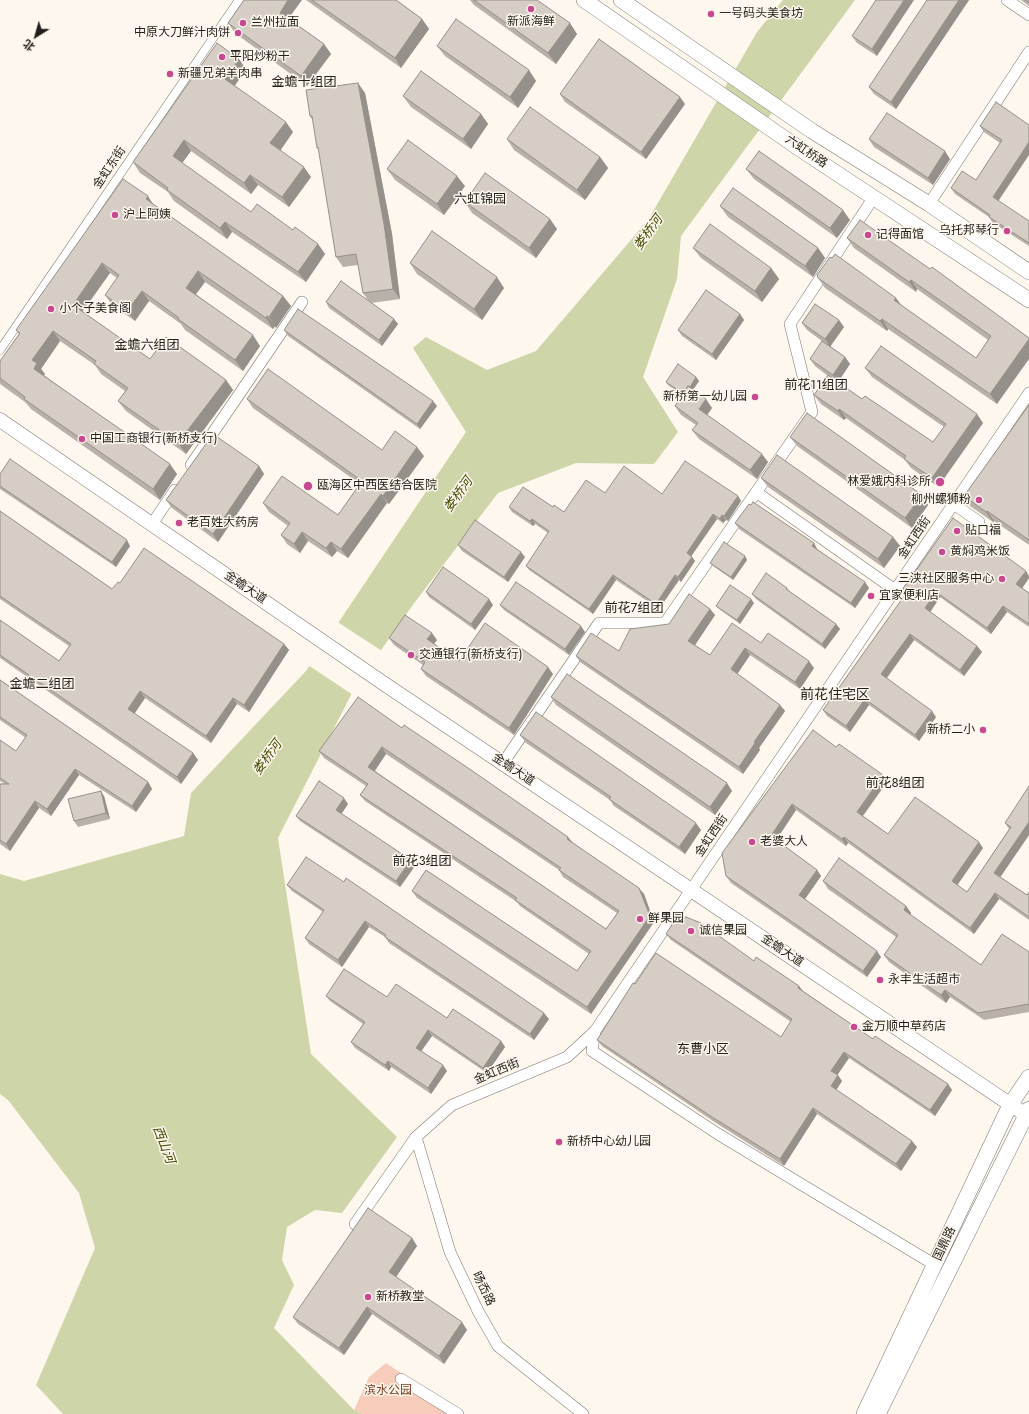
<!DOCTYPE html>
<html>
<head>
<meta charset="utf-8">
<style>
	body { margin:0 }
	#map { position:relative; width:1029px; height:1414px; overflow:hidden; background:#fdf7ed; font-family:Jost,"Noto Sans SC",sans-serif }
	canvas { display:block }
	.north { position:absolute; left:16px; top:16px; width:40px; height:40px; -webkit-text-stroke:3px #fdf7ed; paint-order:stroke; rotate:217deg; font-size:11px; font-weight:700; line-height:16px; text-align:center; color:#211f1b }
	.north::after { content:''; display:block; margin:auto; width:14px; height:18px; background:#211f1b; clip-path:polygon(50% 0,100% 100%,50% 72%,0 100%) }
</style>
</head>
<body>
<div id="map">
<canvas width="1029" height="1414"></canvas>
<div class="north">北</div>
</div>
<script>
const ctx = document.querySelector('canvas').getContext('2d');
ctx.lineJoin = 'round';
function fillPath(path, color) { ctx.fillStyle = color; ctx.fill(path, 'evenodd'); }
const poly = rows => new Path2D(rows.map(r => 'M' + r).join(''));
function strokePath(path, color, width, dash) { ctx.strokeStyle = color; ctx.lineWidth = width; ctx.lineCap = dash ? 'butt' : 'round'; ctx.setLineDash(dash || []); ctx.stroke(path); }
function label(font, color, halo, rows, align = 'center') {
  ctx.font = font + ' Jost,"Noto Sans SC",sans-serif'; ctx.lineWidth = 3; ctx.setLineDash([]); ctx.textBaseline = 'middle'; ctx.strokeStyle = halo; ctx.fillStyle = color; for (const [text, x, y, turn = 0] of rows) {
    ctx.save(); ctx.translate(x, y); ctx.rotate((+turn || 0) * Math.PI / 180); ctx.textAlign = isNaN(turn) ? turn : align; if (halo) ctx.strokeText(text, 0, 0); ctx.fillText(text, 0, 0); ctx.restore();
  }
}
const green = poly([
	[386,1363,454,1409,461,1414,363,1414,354,1410,369,1377]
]);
const water = poly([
	[783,0,855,0,681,236,677,279,643,377,678,432,654,464,576,463,498,493,412,606,355,687,278,838,311,1054,397,1137,342,1213,315,1210,287,1227,282,1260,294,1285,274,1328,354,1410,363,1414,63,1414,36,1385,95,1248,79,1193,8,1100,0,1094,0,874,24,881,184,836,191,793,306,671,466,432,413,348,426,337,487,370,536,351,648,220,757,32]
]);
const pier = poly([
	[336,621,382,651,353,695,308,665]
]);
const pedestrian = poly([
	[0,350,239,0]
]);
const minor = poly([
	[1007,0,1029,15],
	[929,204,1029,52],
	[191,465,302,302],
	[756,492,895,590],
	[954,504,979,522],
	[152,524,175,490],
	[503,763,599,623,665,623,812,412,790,324,874,197],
	[595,1031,592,1051,718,1134,935,1265],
	[416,1137,450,1252,478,1311,498,1346,583,1414],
	[355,1224,416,1137,452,1105,567,1057,595,1031,1029,393],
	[401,1379,458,1414]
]);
const tertiary = poly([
	[0,420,383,683,1029,1117]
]);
const secondary = poly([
	[584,0,800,149,1029,300],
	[621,0,812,131,929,204,1029,272],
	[864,1414,1010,1105,1029,1077],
	[878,1414,1029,1109]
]);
const wall = poly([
	[306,0,396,0,422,19,429,29,401,68],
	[470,0,537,0,577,34,556,64,474,5],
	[876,0,877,56,857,43,852,36],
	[927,0,969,0,896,109,874,94,869,87],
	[1021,0,1029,0,1029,6],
	[289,19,324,44,331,54,307,86,235,33,228,23],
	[437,46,536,81,518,108,445,56],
	[246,69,235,86,293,132,280,150,311,177,289,207,258,185,251,194,191,151,182,163,251,212,293,230,318,244,325,254,306,282,232,232,227,239,174,201,168,192,140,173,133,162],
	[365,93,392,234,400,299,371,303,394,319,398,324,382,346,329,308,326,302,368,300,363,293,358,265,343,267,336,257,319,150,317,148,313,121,310,116],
	[560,94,685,104,646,159,565,102],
	[403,96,481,114,488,124,471,149,411,107],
	[1029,125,998,201,1029,221,1029,246,993,223,989,217,955,194,951,188,976,180,1000,143,984,132,980,126],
	[507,139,600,157,608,168,585,200,514,150],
	[869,139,950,159,933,185,874,147],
	[387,169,465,186,444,215,395,180],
	[746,169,850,220,837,238,754,179],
	[465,202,557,229,536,258,472,213],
	[154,205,283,296,291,306,276,328,275,326,273,329,205,282,196,294,260,346,243,371,185,330,181,324,149,301,135,321,112,305,105,295,117,278,110,273,82,312,150,359,226,380,233,390,186,454,126,411,118,401,125,391,101,374,95,365,60,341,41,369,45,374,44,375,177,474,160,500,31,409,25,402,0,384,0,361,19,334,16,330],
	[720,206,818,248,825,258,813,277,728,217],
	[847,238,930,269,1029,338,997,404,888,329,887,331,825,288,818,278,896,298,902,306,976,358,988,340,917,289,916,292,854,248],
	[693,248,771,268,779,279,762,302,701,258],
	[410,263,504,288,482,320,417,274],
	[740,314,744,320,716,360,682,336,678,330],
	[802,323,844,327,830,346,845,357,850,364,838,382,862,399,933,442,944,427,872,377,865,368,983,423,938,487,911,468,905,460,846,418,844,420,821,404,814,395,828,376,815,366,810,359,822,341,807,330],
	[284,330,437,406,420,429,288,336],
	[696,377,699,381,693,390,712,408,707,415,768,462,757,479,699,439,692,430,696,425,681,415,675,406,682,395,668,385,666,382],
	[247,399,382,450,424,456,389,504,387,503,348,558,337,551,332,557,308,541,300,553,287,544,281,535,288,526,269,512,263,503,338,515,360,484,253,408],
	[1029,405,1029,545,994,521,993,522,970,506,964,496],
	[790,437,922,495,928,505,912,528,797,446],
	[259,466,264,474,218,542,172,508,166,500],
	[0,474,130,546,116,567,0,489],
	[761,478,893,537,900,546,884,568,768,487],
	[605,493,662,494,738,496,741,501,728,521,726,520,723,523,717,519,691,556,695,561,681,582,679,580,659,609,616,580,593,614,529,570,526,566,548,533,535,524,533,526,512,512,509,507,553,507,564,512],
	[0,511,112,589,120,583,284,644,289,650,249,712,237,704,211,743,145,698,134,713,193,753,198,760,181,784,0,658,0,620,59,661,69,646,0,599],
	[735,523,814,543,817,549,869,588,855,608,739,529],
	[458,545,525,557,508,582,462,551],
	[745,556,747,560,733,580,713,566,710,563],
	[1029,576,1029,578,1022,588,1029,593,1029,627,1007,612,991,634,940,597,930,612,977,646,982,652,964,676,914,640,887,678,936,717,919,741,869,705,850,732,827,716,823,710,906,594,903,589],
	[787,588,790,592,836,624,840,629,825,649,756,599,752,594],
	[426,592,493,605,475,630,429,597],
	[754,603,740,624,719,609,716,606],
	[500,605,585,632,569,655,504,610],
	[710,609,715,615,695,645,710,655,761,643,814,668,800,689,750,655,737,674,780,705,785,711,759,748,760,750,743,774,580,662,576,656,619,651,669,624],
	[389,638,437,640,434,644,459,661,553,674,514,735,426,676,421,669,423,665,394,645],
	[0,680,148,782,152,789,136,812,79,775,51,816,39,808,10,851,0,844,0,784,4,783,0,781,0,740,16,751,26,738,0,720],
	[551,697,732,791,715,815,556,705],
	[402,728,572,842,644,894,654,922,591,1014,417,898,412,891,577,971,589,954,520,906,517,902,365,801,360,795,366,786,324,758,319,751],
	[386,754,559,870,563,877,617,913,606,929,375,771],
	[520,735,701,830,685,854,614,806,610,800,526,743],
	[836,747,883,775,887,782,863,816,888,834,983,848,957,885,967,892,1009,829,1005,823,1029,835,1000,877,1027,895,1029,892,1029,920,999,899,974,934,848,843,846,846,796,810,776,840,817,870,821,876,804,900,881,957,867,977,731,883,726,876],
	[104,796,110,819,78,827,74,821],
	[348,804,341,814,411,860,415,866,400,887,300,821,296,816],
	[823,881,906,906,911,913,910,915,981,965,1029,952,1029,1012,984,1020,950,997,946,1003,889,962,884,955,896,937,828,889],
	[344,882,549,1019,534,1040,389,943,385,937,369,927,342,967,309,944,305,938,323,912,292,891,287,885],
	[666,934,754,961,799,986,803,991,873,1039,948,1084,952,1090,935,1116,849,1058,837,1075,842,1081,836,1090,917,1147,901,1171,817,1114,784,1166,716,1123,602,1046,597,1040,635,984,781,1037,791,1022,671,940],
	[326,996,387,997,447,1018,501,1041,505,1047,487,1073,432,1036,421,1051,447,1071,431,1094,391,1067,389,1071,355,1048,351,1042,363,1024,330,1001],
	[412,1238,417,1246,396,1277,467,1330,444,1364,372,1314,344,1355,298,1324,293,1317]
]);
const shadedWall = poly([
	[288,0,302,0,286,22,280,13],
	[904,0,914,0,877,56,872,49],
	[959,0,969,0,896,109,891,102],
	[422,19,429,29,401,68,395,58],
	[570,23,577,34,556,64,548,53],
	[324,44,331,54,307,86,301,76],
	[239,59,246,69,232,89,225,79],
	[529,70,536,81,518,108,510,97],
	[358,83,365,93,392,234,400,299,393,289],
	[680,97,685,104,646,159,641,152],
	[481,114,488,124,471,149,463,139],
	[286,122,293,132,278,154,270,143],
	[184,140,191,151,180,166,173,156],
	[1029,142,1029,155,997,203,993,197],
	[945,151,950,159,933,185,928,178],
	[600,157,608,168,585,200,577,190],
	[304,167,311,177,289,207,282,197],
	[250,175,258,185,251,194,244,183],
	[457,176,465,186,444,215,437,204],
	[148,196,155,207,146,199],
	[843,210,850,220,837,238,830,228],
	[550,219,557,229,536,258,529,248],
	[225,222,232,232,227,239,220,228],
	[318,244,325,254,306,282,298,272],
	[818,248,825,258,813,277,805,266],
	[102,263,110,273,80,315,73,305],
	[771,268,779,279,762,302,755,291],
	[198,271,205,282,193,298,186,288],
	[497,277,504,288,482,320,474,309],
	[911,280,917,289,916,292,909,282],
	[142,291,149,301,135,321,127,311],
	[283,296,291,306,276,328,269,317],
	[896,298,903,308,894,300],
	[740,314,744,320,716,360,712,354],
	[267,316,275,326,273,329,266,318],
	[394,319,398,324,382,346,379,340],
	[882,319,888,329,887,331,880,321],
	[839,320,844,327,830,347,825,339],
	[53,331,60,341,41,369,45,374,41,379,34,369,32,360],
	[253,335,260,346,243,371,235,360],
	[1029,339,1029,359,997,404,990,394],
	[845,357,850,364,838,382,833,375],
	[696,377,699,381,687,398,684,395],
	[226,380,233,390,186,454,178,443],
	[706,399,712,408,705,418,699,409],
	[433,401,437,406,420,429,417,424],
	[839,409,846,418,844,420,838,411],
	[977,414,983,423,938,487,932,478],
	[417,447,424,456,389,504,383,496],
	[762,454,768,462,757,479,750,470],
	[170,464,177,474,160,500,153,489],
	[259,466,264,474,218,542,213,534],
	[381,494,387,503,348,558,341,549],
	[922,495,928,505,912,528,905,518],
	[738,496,741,501,728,521,724,516],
	[987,511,994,521,993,522,986,512],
	[713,514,717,519,690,558,687,553],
	[722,515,726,520,723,523,720,519],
	[532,519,535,524,533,526,530,521],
	[302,532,308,541,300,553,294,544],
	[893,537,900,546,884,568,878,559],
	[127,540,130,546,116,567,112,562],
	[331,542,337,551,332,557,326,548],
	[814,543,817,549,816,551,812,546],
	[521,552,525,557,508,582,504,577],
	[745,556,747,560,733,580,731,577],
	[692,557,695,561,681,582,678,577],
	[1026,571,1029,576,1029,578,1021,590,1016,584],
	[613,575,616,580,593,614,589,609],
	[675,575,679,580,659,609,656,604],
	[865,582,869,588,855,608,851,603],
	[936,592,940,597,929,614,925,608],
	[489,599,493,605,475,630,471,624],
	[751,599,754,603,740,624,737,620],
	[1003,606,1007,612,991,634,987,628],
	[710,609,715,615,693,648,688,641],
	[836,624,840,629,825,649,822,644],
	[581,626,585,632,569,655,565,649],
	[432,633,437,640,432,646,427,639],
	[910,634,914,640,885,680,881,674],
	[284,644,289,650,249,712,244,705],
	[977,646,982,652,964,676,960,670],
	[745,648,750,655,736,676,731,669],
	[809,661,814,668,800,689,795,682],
	[548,667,553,674,514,735,509,728],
	[140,691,145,698,133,716,128,709],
	[233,698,237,704,211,743,206,736],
	[865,699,869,705,850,732,846,726],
	[780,705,785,711,759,748,760,750,743,774,739,767,754,742],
	[932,711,936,717,919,741,915,735],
	[382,747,386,754,373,773,368,767],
	[193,753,198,760,181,784,177,777],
	[75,769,79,775,51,816,47,809],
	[883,775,887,782,861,818,857,812],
	[148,782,152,789,136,812,132,806],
	[727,783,732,791,715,815,710,807],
	[101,791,104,796,110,819,106,813],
	[344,798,348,804,340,816,336,810],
	[35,801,39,808,10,851,6,844],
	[792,804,796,810,775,842,771,836],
	[1029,822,1029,835,999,879,994,873],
	[696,823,701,830,685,854,679,847],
	[568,837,573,843,567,839],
	[844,837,848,843,846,846,842,839],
	[979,842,983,848,956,887,952,881],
	[411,860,415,866,400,887,396,881],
	[817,870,821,876,803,902,799,895],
	[639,888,644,894,654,922,591,1014,587,1007],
	[995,893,999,899,974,934,970,928],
	[906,906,911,913,909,917,904,910],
	[365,921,369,927,342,967,338,960],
	[877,951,881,957,867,977,863,971],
	[799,986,803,992,798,988],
	[945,990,950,997,946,1003,941,995],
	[544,1013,549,1019,534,1040,530,1034],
	[428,1030,432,1036,420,1053,416,1048],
	[501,1041,505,1047,487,1073,483,1068],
	[844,1052,849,1058,836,1077,831,1071],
	[388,1061,391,1067,389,1071,385,1065],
	[443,1065,447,1071,431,1094,428,1088],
	[838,1075,842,1081,835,1092,831,1086],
	[948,1084,952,1090,935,1116,930,1110],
	[813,1108,817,1114,784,1166,780,1159],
	[912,1141,917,1147,901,1171,896,1164],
	[412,1238,417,1246,394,1280,389,1272],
	[367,1307,372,1314,344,1355,339,1348],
	[462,1322,467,1330,444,1364,439,1356]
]);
const building = poly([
	[244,0,288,0,280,13,324,44,301,76,228,23,244,0],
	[312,0,396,0,422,19,395,58,312,0],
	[474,0,537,0,570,23,548,53,474,0],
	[876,0,904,0,872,49,852,36,876,0],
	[927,0,959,0,891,102,869,87,927,0],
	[1025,0,1029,0,1029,3,1025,0],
	[456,19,529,70,510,97,437,46,456,19],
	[599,39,680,97,641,152,560,94,599,39],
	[217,43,239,59,225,79,286,122,270,143,304,167,282,197,250,175,244,183,184,140,173,156,251,212,257,204,293,230,295,227,318,244,298,272,225,222,220,228,167,190,168,188,133,162,217,43],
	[421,71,481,114,463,139,403,96,421,71],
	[358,83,384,224,393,289,363,293,356,254,336,257,318,147,317,148,312,116,310,116,306,90,358,83],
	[996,102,1029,125,1029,142,993,197,1029,221,1029,243,989,217,990,215,951,188,962,171,976,180,1002,140,980,126,996,102],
	[530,107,600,157,577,190,507,139,530,107],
	[887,113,945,151,928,178,869,139,887,113],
	[408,140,457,176,437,204,387,169,408,140],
	[759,151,843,210,830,228,746,169,759,151],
	[485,173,550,219,529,248,465,202,485,173],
	[123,179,148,196,146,199,283,296,269,317,267,316,266,318,198,271,186,288,253,335,235,360,178,319,179,318,142,291,127,311,105,295,119,275,102,263,73,305,150,359,166,337,226,380,178,443,118,401,128,388,94,364,96,361,53,331,32,360,37,363,34,369,170,464,153,489,24,399,25,397,0,378,0,361,20,333,16,330,123,179],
	[733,188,818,248,805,266,720,206,733,188],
	[860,220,930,269,932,267,1029,338,1029,339,990,394,882,319,880,321,818,278,817,275,830,257,832,258,835,254,896,298,894,300,976,358,991,336,911,280,909,282,847,238,860,220],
	[710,224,771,268,755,291,693,248,710,224],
	[432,231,497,277,474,309,410,263,432,231],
	[341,281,394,319,379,340,326,302,341,281],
	[706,290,740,314,712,354,678,330,706,290],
	[815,304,839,320,825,339,802,323,815,304],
	[298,309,433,401,417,424,284,330,298,309],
	[822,341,845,357,833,375,810,359,822,341],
	[881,346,977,414,932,478,904,459,906,456,839,409,838,411,814,395,828,375,862,399,865,396,933,442,946,424,865,368,881,346],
	[678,364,696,377,690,387,688,386,683,394,666,382,678,364],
	[268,369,382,450,395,431,417,447,383,496,381,494,341,549,331,542,326,548,302,532,294,544,281,535,290,523,263,503,282,476,338,515,362,481,247,399,268,369],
	[688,386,706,399,699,409,762,454,750,470,692,430,698,423,675,406,688,386],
	[1029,405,1029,540,987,511,986,512,964,496,1029,405],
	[807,413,922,495,905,518,790,437,807,413],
	[213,434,259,466,213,534,166,500,213,434],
	[777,455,893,537,878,559,761,478,777,455],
	[10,459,127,540,112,562,0,486,0,474,10,459],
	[685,461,738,496,724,516,722,515,720,519,713,514,687,553,692,557,678,577,675,575,656,604,613,575,589,609,526,566,549,531,532,519,530,521,509,507,523,487,553,507,554,505,564,512,586,480,605,493,624,466,662,494,685,461],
	[753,502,814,543,812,546,865,582,851,603,735,523,749,504,751,505,753,502],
	[0,511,112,589,118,582,120,583,144,548,284,644,244,705,233,698,206,736,140,691,128,709,193,753,177,777,0,655,0,620,59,661,71,644,0,596,0,511],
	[953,518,1026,571,1016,584,1029,593,1029,624,1003,606,987,628,936,592,925,608,977,646,960,670,910,634,881,674,932,711,915,735,865,699,846,726,823,710,907,592,903,589,953,518],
	[475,520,521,552,504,577,458,545,475,520],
	[724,542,745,556,731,577,710,563,724,542],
	[443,567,489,599,471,624,426,592,443,567],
	[766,573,787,588,786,589,836,624,822,644,752,594,766,573],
	[516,582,581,626,565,649,500,605,516,582],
	[730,585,751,599,737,620,716,606,730,585],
	[689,594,710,609,688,641,710,655,732,623,761,643,768,633,809,661,795,682,745,648,731,669,780,705,754,742,755,743,739,767,576,656,591,633,619,651,630,629,669,624,689,594],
	[405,615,432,633,427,639,459,661,485,623,548,667,509,728,421,669,425,662,389,638,405,615],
	[567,674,727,783,710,807,551,697,567,674],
	[0,680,148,782,132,806,75,769,47,809,35,801,6,844,0,840,0,784,9,784,0,778,0,740,16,751,27,735,0,717,0,680],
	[358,697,402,728,404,725,471,770,568,837,567,839,639,888,650,916,587,1007,412,891,426,870,577,971,591,951,515,900,517,898,360,795,368,784,319,751,358,697],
	[382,747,561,868,559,870,619,911,606,929,368,767,382,747],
	[536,712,696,823,679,847,609,799,611,797,520,735,536,712],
	[813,730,836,747,839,744,883,775,857,812,888,834,915,797,979,842,952,881,967,892,1011,827,1005,823,1029,786,1029,822,994,873,1027,895,1029,892,1029,917,995,893,970,928,844,837,842,839,792,804,771,836,817,870,799,895,877,951,863,971,726,876,722,853,813,730],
	[319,781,344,798,336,810,411,860,396,881,296,816,319,781],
	[101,791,106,813,74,821,68,799,101,791],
	[306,857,344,882,346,878,544,1013,530,1034,385,937,386,935,365,921,338,960,305,938,324,910,287,885,306,857],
	[839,858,906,906,904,910,981,965,1002,934,1029,952,1029,1004,978,1013,945,990,941,995,884,955,898,935,823,881,839,858],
	[686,917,701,923,754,961,756,957,799,986,798,988,873,1039,875,1036,948,1084,930,1110,844,1052,831,1071,838,1075,831,1086,912,1141,896,1164,813,1108,780,1159,712,1117,597,1040,633,983,635,984,656,953,781,1037,792,1019,666,934,673,923,686,917],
	[344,969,387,997,396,984,447,1018,453,1009,501,1041,483,1068,428,1030,416,1048,443,1065,428,1088,388,1061,385,1065,351,1042,365,1022,326,996,344,969],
	[368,1208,412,1238,389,1272,462,1322,439,1356,367,1307,339,1348,293,1317,368,1208]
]);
const markers = [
	[531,9,4,"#c84892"],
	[711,14,4,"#c84892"],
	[243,23,4,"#c84892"],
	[238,33,4,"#c84892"],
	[222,57,4,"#c84892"],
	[170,74,4,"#c84892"],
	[115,215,4,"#c84892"],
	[1007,231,4,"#c84892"],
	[868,235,4,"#c84892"],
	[51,309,4,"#c84892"],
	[755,397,4,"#c84892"],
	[82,439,4,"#c84892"],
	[940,482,5,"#c84892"],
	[308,486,5,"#c84892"],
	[979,500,4,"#c84892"],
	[179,523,4,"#c84892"],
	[957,531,4,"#c84892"],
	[942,552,4,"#c84892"],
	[1002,579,4,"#c84892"],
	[871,596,4,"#c84892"],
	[411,655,4,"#c84892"],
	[983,730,4,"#c84892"],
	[752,842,4,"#c84892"],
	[640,919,4,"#c84892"],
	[691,931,4,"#c84892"],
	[880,980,4,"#c84892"],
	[854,1027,4,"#c84892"],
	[559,1142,4,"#c84892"],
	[368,1297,4,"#c84892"]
];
const poiNames = [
	["一号码头美食坊",719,14],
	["新派海鲜",531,22,"center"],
	["兰州拉面",251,23],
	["中原大刀鲜汁肉饼",230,33,"right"],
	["平阳炒粉干",230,57],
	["新疆兄弟羊肉串",178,74],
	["沪上阿姨",123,215],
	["乌托邦琴行",999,231,"right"],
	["记得面馆",876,235],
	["小个子美食阁",59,309],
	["新桥第一幼儿园",747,397,"right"],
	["中国工商银行(新桥支行)",90,439],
	["林爱娥内科诊所",931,482,"right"],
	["瓯海区中西医结合医院",317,486],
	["柳州螺狮粉",971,500,"right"],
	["老百姓大药房",187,523],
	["贴口福",965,531],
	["黄焖鸡米饭",950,552],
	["三浃社区服务中心",994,579,"right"],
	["宜家便利店",879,596],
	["交通银行(新桥支行)",419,655],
	["新桥二小",975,730,"right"],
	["老婆大人",760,842],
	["鲜果园",648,919],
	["诚信果园",699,931],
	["永丰生活超市",888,980],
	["金万顺中草药店",862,1027],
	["新桥中心幼儿园",567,1142],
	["新桥教堂",376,1297]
];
const streetNames = [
	["六虹桥路",806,152,34],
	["金虹东街",110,168,-56],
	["金虹西街",915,538,-56],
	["金蟾大道",245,588,34],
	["金蟾大道",513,770,34],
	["金虹西街",712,836,-56],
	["金蟾大道",782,951,34],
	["金虹西街",497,1072,-23],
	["国鼎路",945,1244,-65],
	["旸岙路",483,1289,64]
];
const parkNames = [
	["滨水公园",388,1391]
];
const neighbourhoodNames = [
	["金蟾十组团",304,83],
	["六虹锦园",480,200],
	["金蟾六组团",147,346],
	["前花11组团",816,386],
	["前花7组团",634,609],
	["金蟾二组团",42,685],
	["前花8组团",895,784],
	["前花3组团",422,862],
	["东曹小区",703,1050]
];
const waterNames = [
	["娄桥河",649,233,-54],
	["娄桥河",459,495,-54],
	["娄桥河",268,758,-54],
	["西山河",163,1145,69]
];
const quarterNames = [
	["前花住宅区",835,696]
];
fillPath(green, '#f8ccba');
fillPath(water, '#ced6a9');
fillPath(pier, '#fdf7ed');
strokePath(pedestrian, '#7c776e', 9);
strokePath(minor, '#7c776e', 12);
strokePath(tertiary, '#7c776e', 15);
strokePath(secondary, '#7c776e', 16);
strokePath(pedestrian, '#fff', 8);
strokePath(minor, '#fff', 11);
strokePath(tertiary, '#fff', 14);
strokePath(secondary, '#fff', 15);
fillPath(wall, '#b8b0a9');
fillPath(shadedWall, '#96908a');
fillPath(building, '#d6cdc5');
strokePath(building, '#96908a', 1);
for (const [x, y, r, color] of markers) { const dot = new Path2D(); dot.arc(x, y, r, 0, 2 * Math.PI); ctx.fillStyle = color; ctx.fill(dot); strokePath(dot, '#fdf7ed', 1.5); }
label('12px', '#211f1b', '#fdf7ed', poiNames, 'left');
label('12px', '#211f1b', '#fdf7ed', streetNames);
label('12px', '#7a3f26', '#fdf7ed', parkNames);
label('13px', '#211f1b', '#fdf7ed', neighbourhoodNames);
label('italic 13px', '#444b00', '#fdf7ed', waterNames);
label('14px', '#211f1b', '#fdf7ed', quarterNames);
</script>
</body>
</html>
